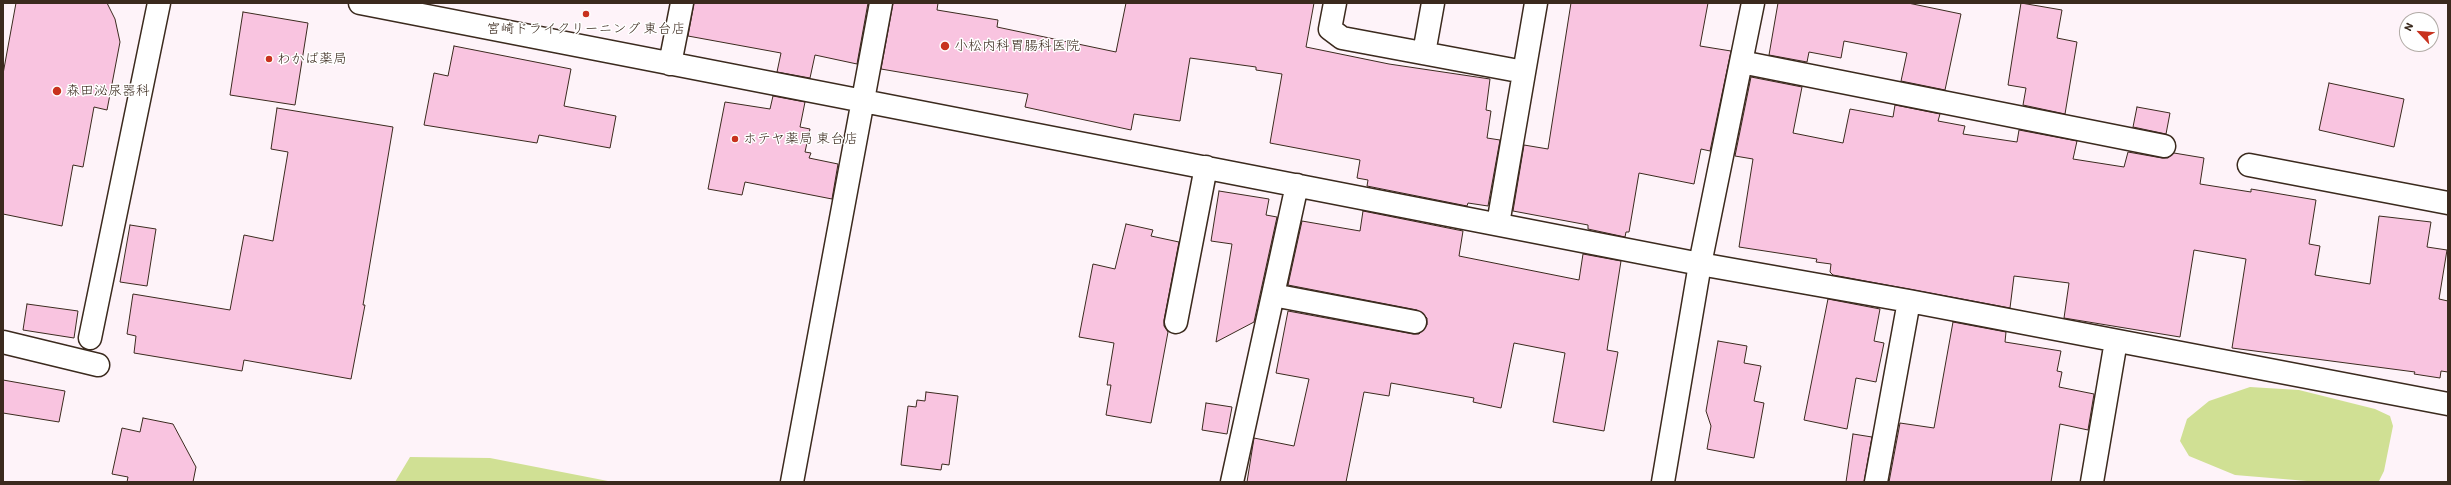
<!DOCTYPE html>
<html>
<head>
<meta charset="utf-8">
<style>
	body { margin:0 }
	#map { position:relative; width:2451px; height:485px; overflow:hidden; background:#fef3f9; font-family:Itim,sans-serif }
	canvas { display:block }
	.frame { position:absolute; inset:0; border:4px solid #3b2a1e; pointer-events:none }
	.north { position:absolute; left:2399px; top:12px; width:40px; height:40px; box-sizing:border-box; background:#fff; border:1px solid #b1aaa5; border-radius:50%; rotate:296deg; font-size:11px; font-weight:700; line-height:16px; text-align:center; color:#3b2a1e }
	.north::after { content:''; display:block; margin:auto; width:14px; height:18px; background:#c8321e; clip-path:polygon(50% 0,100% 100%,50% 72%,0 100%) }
</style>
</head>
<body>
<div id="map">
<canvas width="2451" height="485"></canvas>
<div class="frame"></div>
<div class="north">N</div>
</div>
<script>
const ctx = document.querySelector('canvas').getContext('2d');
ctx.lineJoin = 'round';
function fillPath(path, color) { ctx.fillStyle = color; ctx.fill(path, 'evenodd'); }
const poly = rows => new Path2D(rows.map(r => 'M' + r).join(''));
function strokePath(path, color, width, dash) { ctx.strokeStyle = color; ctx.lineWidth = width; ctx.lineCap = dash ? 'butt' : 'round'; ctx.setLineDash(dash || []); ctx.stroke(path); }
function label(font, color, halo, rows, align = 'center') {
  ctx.font = font + ' Itim,"Klee One",sans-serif'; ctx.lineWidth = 3; ctx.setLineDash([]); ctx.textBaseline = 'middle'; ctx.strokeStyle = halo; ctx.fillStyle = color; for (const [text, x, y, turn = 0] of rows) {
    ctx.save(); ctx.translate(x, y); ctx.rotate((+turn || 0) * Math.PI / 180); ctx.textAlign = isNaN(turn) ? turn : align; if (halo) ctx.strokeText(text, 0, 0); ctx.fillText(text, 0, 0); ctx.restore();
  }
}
const green = poly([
	[2250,387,2299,390,2375,409,2390,416,2393,426,2384,471,2379,481,2319,482,2235,475,2189,456,2180,441,2187,419,2209,401],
	[410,457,490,458,613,482,395,482]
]);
const building = poly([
	[16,3,107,3,115,19,120,42,107,110,94,107,83,167,73,165,62,226,3,214,3,74,16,3],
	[694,3,868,3,857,64,815,55,810,78,777,72,781,53,688,36,694,3],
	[893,3,938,3,937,10,998,20,997,27,1116,52,1126,3,1314,3,1306,47,1389,64,1490,79,1486,110,1491,111,1487,138,1500,140,1488,206,1468,203,1467,206,1367,186,1368,180,1357,178,1360,160,1270,143,1282,74,1256,70,1256,67,1190,58,1180,121,1134,114,1131,130,1025,107,1028,94,881,69,893,3],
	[1571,3,1708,3,1700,46,1731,51,1710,151,1701,149,1694,184,1639,173,1629,232,1626,232,1625,237,1588,229,1588,225,1513,211,1524,145,1548,149,1571,3],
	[1778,3,1908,3,1961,14,1945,90,1901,81,1907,53,1844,41,1841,58,1809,52,1807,62,1769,55,1778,3],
	[2021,3,2062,10,2057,38,2077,42,2065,114,2023,105,2026,88,2008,85,2021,3],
	[243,12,308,23,295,105,230,95,243,12],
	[454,46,571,69,564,106,616,116,610,148,539,135,537,143,424,125,434,73,448,76,454,46],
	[1751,77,1802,87,1793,133,1843,143,1850,109,1893,117,1895,105,1940,114,1938,121,1965,126,1963,134,2017,142,2019,130,2077,141,2073,159,2124,167,2128,152,2162,158,2168,158,2174,153,2204,158,2200,184,2251,192,2251,189,2316,200,2309,244,2320,246,2315,275,2370,284,2379,216,2431,222,2427,247,2447,250,2439,299,2448,301,2448,372,2441,371,2440,378,2414,374,2415,372,2232,348,2246,259,2194,250,2180,337,2064,318,2069,283,2014,276,2010,308,1833,275,1830,272,1831,264,1816,262,1817,259,1739,247,1753,159,1735,156,1751,77],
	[2329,83,2404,99,2394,147,2319,130,2329,83],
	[773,96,805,102,800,127,810,129,805,152,811,153,809,158,838,164,832,199,745,182,742,195,708,189,725,102,770,109,773,96],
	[2137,107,2170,113,2166,134,2133,127,2137,107],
	[277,108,393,127,363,305,365,305,351,379,244,360,242,371,134,353,136,336,127,334,133,294,230,310,244,235,273,241,288,152,271,149,277,108],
	[1219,191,1269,199,1266,215,1277,217,1254,322,1216,342,1232,244,1211,241,1219,191],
	[1363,211,1463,231,1459,256,1579,280,1583,254,1621,261,1607,350,1618,352,1604,431,1553,422,1565,353,1514,343,1501,408,1473,402,1474,398,1391,383,1389,396,1364,392,1346,482,1247,482,1254,438,1294,446,1309,379,1276,373,1288,311,1413,334,1419,334,1427,325,1427,318,1417,310,1288,285,1302,221,1360,231,1363,211],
	[1126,224,1153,230,1151,236,1179,242,1164,320,1164,326,1168,332,1151,423,1106,415,1111,385,1107,385,1114,343,1079,337,1093,264,1115,269,1126,224],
	[130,225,156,229,147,286,120,282,130,225],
	[1828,299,1880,309,1874,341,1884,343,1876,382,1856,378,1847,429,1804,420,1828,299],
	[27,304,78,311,74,338,23,330,27,304],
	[1953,322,2006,332,2005,342,2061,351,2057,371,2062,372,2059,387,2094,394,2088,430,2060,424,2051,482,1889,482,1900,423,1934,428,1953,322],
	[1718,341,1747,346,1744,363,1761,366,1754,401,1764,403,1754,458,1707,449,1711,426,1706,411,1718,341],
	[3,380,65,391,59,422,3,413,3,380],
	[926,392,958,396,949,465,942,464,941,470,901,465,908,406,916,407,917,400,925,401,926,392],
	[1206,403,1232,407,1227,434,1202,430,1206,403],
	[143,418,173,424,196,467,193,482,127,482,128,477,112,474,122,428,140,432,143,418],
	[1853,434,1872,437,1864,482,1846,482,1853,434]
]);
const street = poly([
	[360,3,1700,264,1909,301,2448,404],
	[1335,3,1330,29,1342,38,1524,72],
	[1424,53,1433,3],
	[1741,62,2164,146],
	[670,64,682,3],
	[2249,165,2448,203],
	[1498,224,1536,3],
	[1273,295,1415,322],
	[1176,322,1206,167],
	[90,338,159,3],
	[3,342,98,365],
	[792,482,881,3],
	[1232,482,1297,185],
	[1663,482,1700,264,1753,3],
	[1876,482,1909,301],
	[2092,482,2116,341]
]);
const markers = [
	[586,14,4,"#c8321e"],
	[945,46,5,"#c8321e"],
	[269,59,4,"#c8321e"],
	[57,91,5,"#c8321e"],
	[735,139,4,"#c8321e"]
];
const poiNames = [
	["宮崎ドライクリーニング 東台店",586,29,"center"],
	["小松内科胃腸科医院",954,46],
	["わかば薬局",277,59],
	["森田泌尿器科",66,91],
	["ホテヤ薬局 東台店",743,139]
];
fillPath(green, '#d0e094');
fillPath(building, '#f9c4e0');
strokePath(building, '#3b2a1e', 1);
strokePath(street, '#3b2a1e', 25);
strokePath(street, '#fff', 22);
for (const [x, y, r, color] of markers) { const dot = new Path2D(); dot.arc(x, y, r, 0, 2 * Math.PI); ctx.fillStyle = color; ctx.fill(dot); strokePath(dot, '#fff', 1.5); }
label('14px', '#3b2a1e', '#fff', poiNames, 'left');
</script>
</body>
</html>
